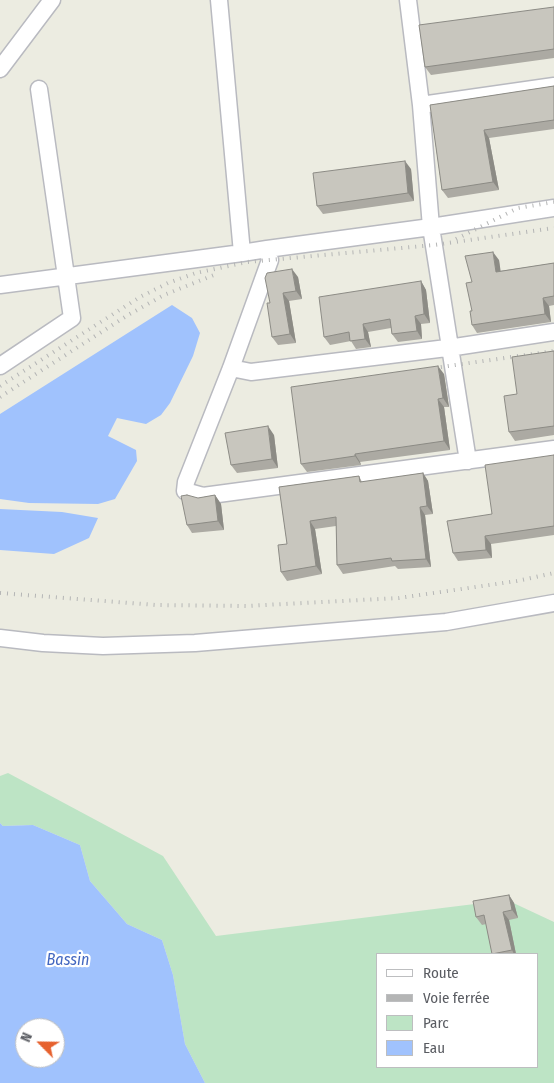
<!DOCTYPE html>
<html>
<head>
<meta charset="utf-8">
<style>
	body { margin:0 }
	#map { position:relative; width:554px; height:1083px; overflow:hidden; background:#ecece1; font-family:"Fira Sans Condensed",sans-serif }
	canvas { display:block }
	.legend { position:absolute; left:376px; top:953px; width:162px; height:115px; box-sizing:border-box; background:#fff; border:1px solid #bdbec0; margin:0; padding:6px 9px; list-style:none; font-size:15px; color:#5a5c62 }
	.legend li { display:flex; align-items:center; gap:10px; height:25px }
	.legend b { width:25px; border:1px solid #bdbec0 }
	.north { position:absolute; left:15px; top:1018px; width:50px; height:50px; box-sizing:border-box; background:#fff; border:1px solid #bdbec0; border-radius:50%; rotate:293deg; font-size:14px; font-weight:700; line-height:20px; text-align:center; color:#5a5c62 }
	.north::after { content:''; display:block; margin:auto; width:18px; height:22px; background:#e6612e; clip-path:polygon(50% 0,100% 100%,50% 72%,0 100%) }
</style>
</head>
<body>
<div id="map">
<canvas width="554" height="1083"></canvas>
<ul class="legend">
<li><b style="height:6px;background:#fff"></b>Route</li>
<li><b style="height:6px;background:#b4b5b5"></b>Voie ferrée</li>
<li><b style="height:14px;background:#bde4c5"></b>Parc</li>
<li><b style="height:14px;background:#a0c2fd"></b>Eau</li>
</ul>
<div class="north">N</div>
</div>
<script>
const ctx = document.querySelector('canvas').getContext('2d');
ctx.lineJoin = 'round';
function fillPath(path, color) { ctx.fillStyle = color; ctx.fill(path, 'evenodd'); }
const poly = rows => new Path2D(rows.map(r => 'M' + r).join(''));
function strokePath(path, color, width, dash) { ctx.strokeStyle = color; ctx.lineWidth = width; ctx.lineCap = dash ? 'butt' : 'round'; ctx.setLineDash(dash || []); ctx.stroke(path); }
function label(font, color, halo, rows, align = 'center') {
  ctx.font = font + ' "Fira Sans Condensed",sans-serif'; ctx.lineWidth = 4.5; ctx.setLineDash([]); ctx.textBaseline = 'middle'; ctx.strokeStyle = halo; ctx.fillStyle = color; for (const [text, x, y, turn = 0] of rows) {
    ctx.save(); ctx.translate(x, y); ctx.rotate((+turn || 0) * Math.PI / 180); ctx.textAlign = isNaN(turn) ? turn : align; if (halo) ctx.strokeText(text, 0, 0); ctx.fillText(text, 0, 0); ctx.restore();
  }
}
const green = poly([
	[8,773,163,856,216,936,507,900,554,922,554,1083,205,1083,185,1044,173,975,162,940,127,924,90,881,80,845,33,825,3,826,0,823,0,776],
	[378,954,538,954,538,1067,378,1067]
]);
const water = poly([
	[172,305,192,318,200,333,193,356,170,403,161,415,146,424,117,418,108,436,136,450,137,461,115,499,98,504,29,503,0,499,0,414],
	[0,509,62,512,98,518,89,538,54,554,0,550],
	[0,823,3,826,33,825,80,845,90,881,127,924,162,940,173,975,185,1044,205,1083,0,1083],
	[25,1028,55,1028,55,1058,25,1058]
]);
const minor = poly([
	[219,0,242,253,267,249],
	[408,0,421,105],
	[0,69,52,0],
	[554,208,431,227,267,249,270,260,231,368,186,482,185,491,203,496,554,449],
	[0,285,242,253],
	[0,366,72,318,39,89],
	[231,368,251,372,455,347,554,332],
	[468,461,431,227,421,105,554,86],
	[0,638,43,643,103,646,195,643,446,622,554,603]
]);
const rail = poly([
	[456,239,518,208,554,202],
	[427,369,554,351],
	[0,386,140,297,168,283,196,273,247,262,434,245,554,228],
	[0,397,128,315,164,295,214,275],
	[0,593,156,605,246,606,399,598,517,581,554,573]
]);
const wall = poly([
	[554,7,554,58,431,75,425,67],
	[554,86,554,129,489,138,499,190,448,198,442,190,430,105],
	[411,169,414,201,323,214,317,206],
	[499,260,500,271,554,263,554,305,549,306,551,322,477,333,472,325,472,282],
	[298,277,302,299,289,301,296,343,278,345,272,337,270,303],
	[421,281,426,290,430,323,421,324,422,339,398,342,392,334,391,328,368,332,371,347,356,349,351,341,330,345,324,337],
	[554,351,554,435,515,441,509,432,517,394],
	[444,374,449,407,444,407,450,450,360,462,361,465,307,472,301,464],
	[274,435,278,468,237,473,231,465],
	[554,455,554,535,491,544,492,558,458,561,453,553],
	[423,473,428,481,433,514,425,515,431,567,398,569,395,566,343,574,337,565,336,526,315,529,322,574,287,581,281,572,287,544,279,487,359,476,362,482],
	[215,495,221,504,224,530,192,533,187,525,198,498],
	[509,895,514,903,518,918,509,920,516,954,492,954,486,924,482,925,476,917]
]);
const shadedWall = poly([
	[484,130,489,138,499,190,493,182],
	[405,161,411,169,414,201,408,193],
	[493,252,499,260,502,280,496,272],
	[292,269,298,277,302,299,296,291],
	[421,281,426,290,430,323,424,314],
	[283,293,289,301,296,343,290,334],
	[543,298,549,306,551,322,545,314],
	[415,316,421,324,422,339,417,331],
	[363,324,368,332,371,347,365,339],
	[438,366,444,374,449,407,443,398],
	[438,399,444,407,450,450,444,441],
	[268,426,274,435,278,468,272,459],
	[355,454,360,462,361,465,355,456],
	[423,473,428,481,433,514,427,506],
	[215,495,221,504,224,530,218,521],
	[420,507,425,515,431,567,426,559],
	[310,521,315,529,322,574,316,566],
	[485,536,491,544,492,558,486,550],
	[509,895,514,903,518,918,512,910],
	[503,912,509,920,516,954,514,954,512,950]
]);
const building = poly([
	[554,7,554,49,425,67,419,25,554,7],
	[554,86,554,120,484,130,493,182,442,190,430,105,554,86],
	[405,161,408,193,317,206,313,173,405,161],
	[493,252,496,272,554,263,554,296,543,298,545,314,472,325,470,311,472,311,466,283,472,282,465,256,493,252],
	[292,269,296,291,283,293,290,334,272,337,267,303,270,303,265,278,267,273,292,269],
	[421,281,424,314,415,316,417,331,392,334,390,319,363,324,365,339,350,341,349,332,324,337,319,297,421,281],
	[554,351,554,426,509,432,504,396,517,394,512,357,554,351],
	[438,366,443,398,438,399,444,441,355,454,355,456,301,464,291,387,438,366],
	[268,426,272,459,231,465,225,433,268,426],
	[554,455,554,526,485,536,486,550,453,553,447,521,492,514,485,465,554,455],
	[423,473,427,506,420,507,426,559,392,561,391,558,337,565,336,517,310,521,316,566,281,572,278,545,287,544,279,487,359,476,360,482,423,473],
	[187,495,198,498,215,495,218,521,187,525,181,496,187,495],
	[509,895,512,910,503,912,512,950,492,954,484,915,476,917,473,901,509,895]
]);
const waterNames = [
	["Bassin",68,961]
];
fillPath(green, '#bde4c5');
fillPath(water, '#a0c2fd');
strokePath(minor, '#b9bac0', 19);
strokePath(minor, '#fff', 16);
strokePath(rail, '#b4b5b5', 4, [1, 6]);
fillPath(wall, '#acaaa3');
fillPath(shadedWall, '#8c8b85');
fillPath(building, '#c8c6be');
strokePath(building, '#8c8b85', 1);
label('italic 16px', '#4367c0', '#fff', waterNames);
</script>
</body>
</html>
